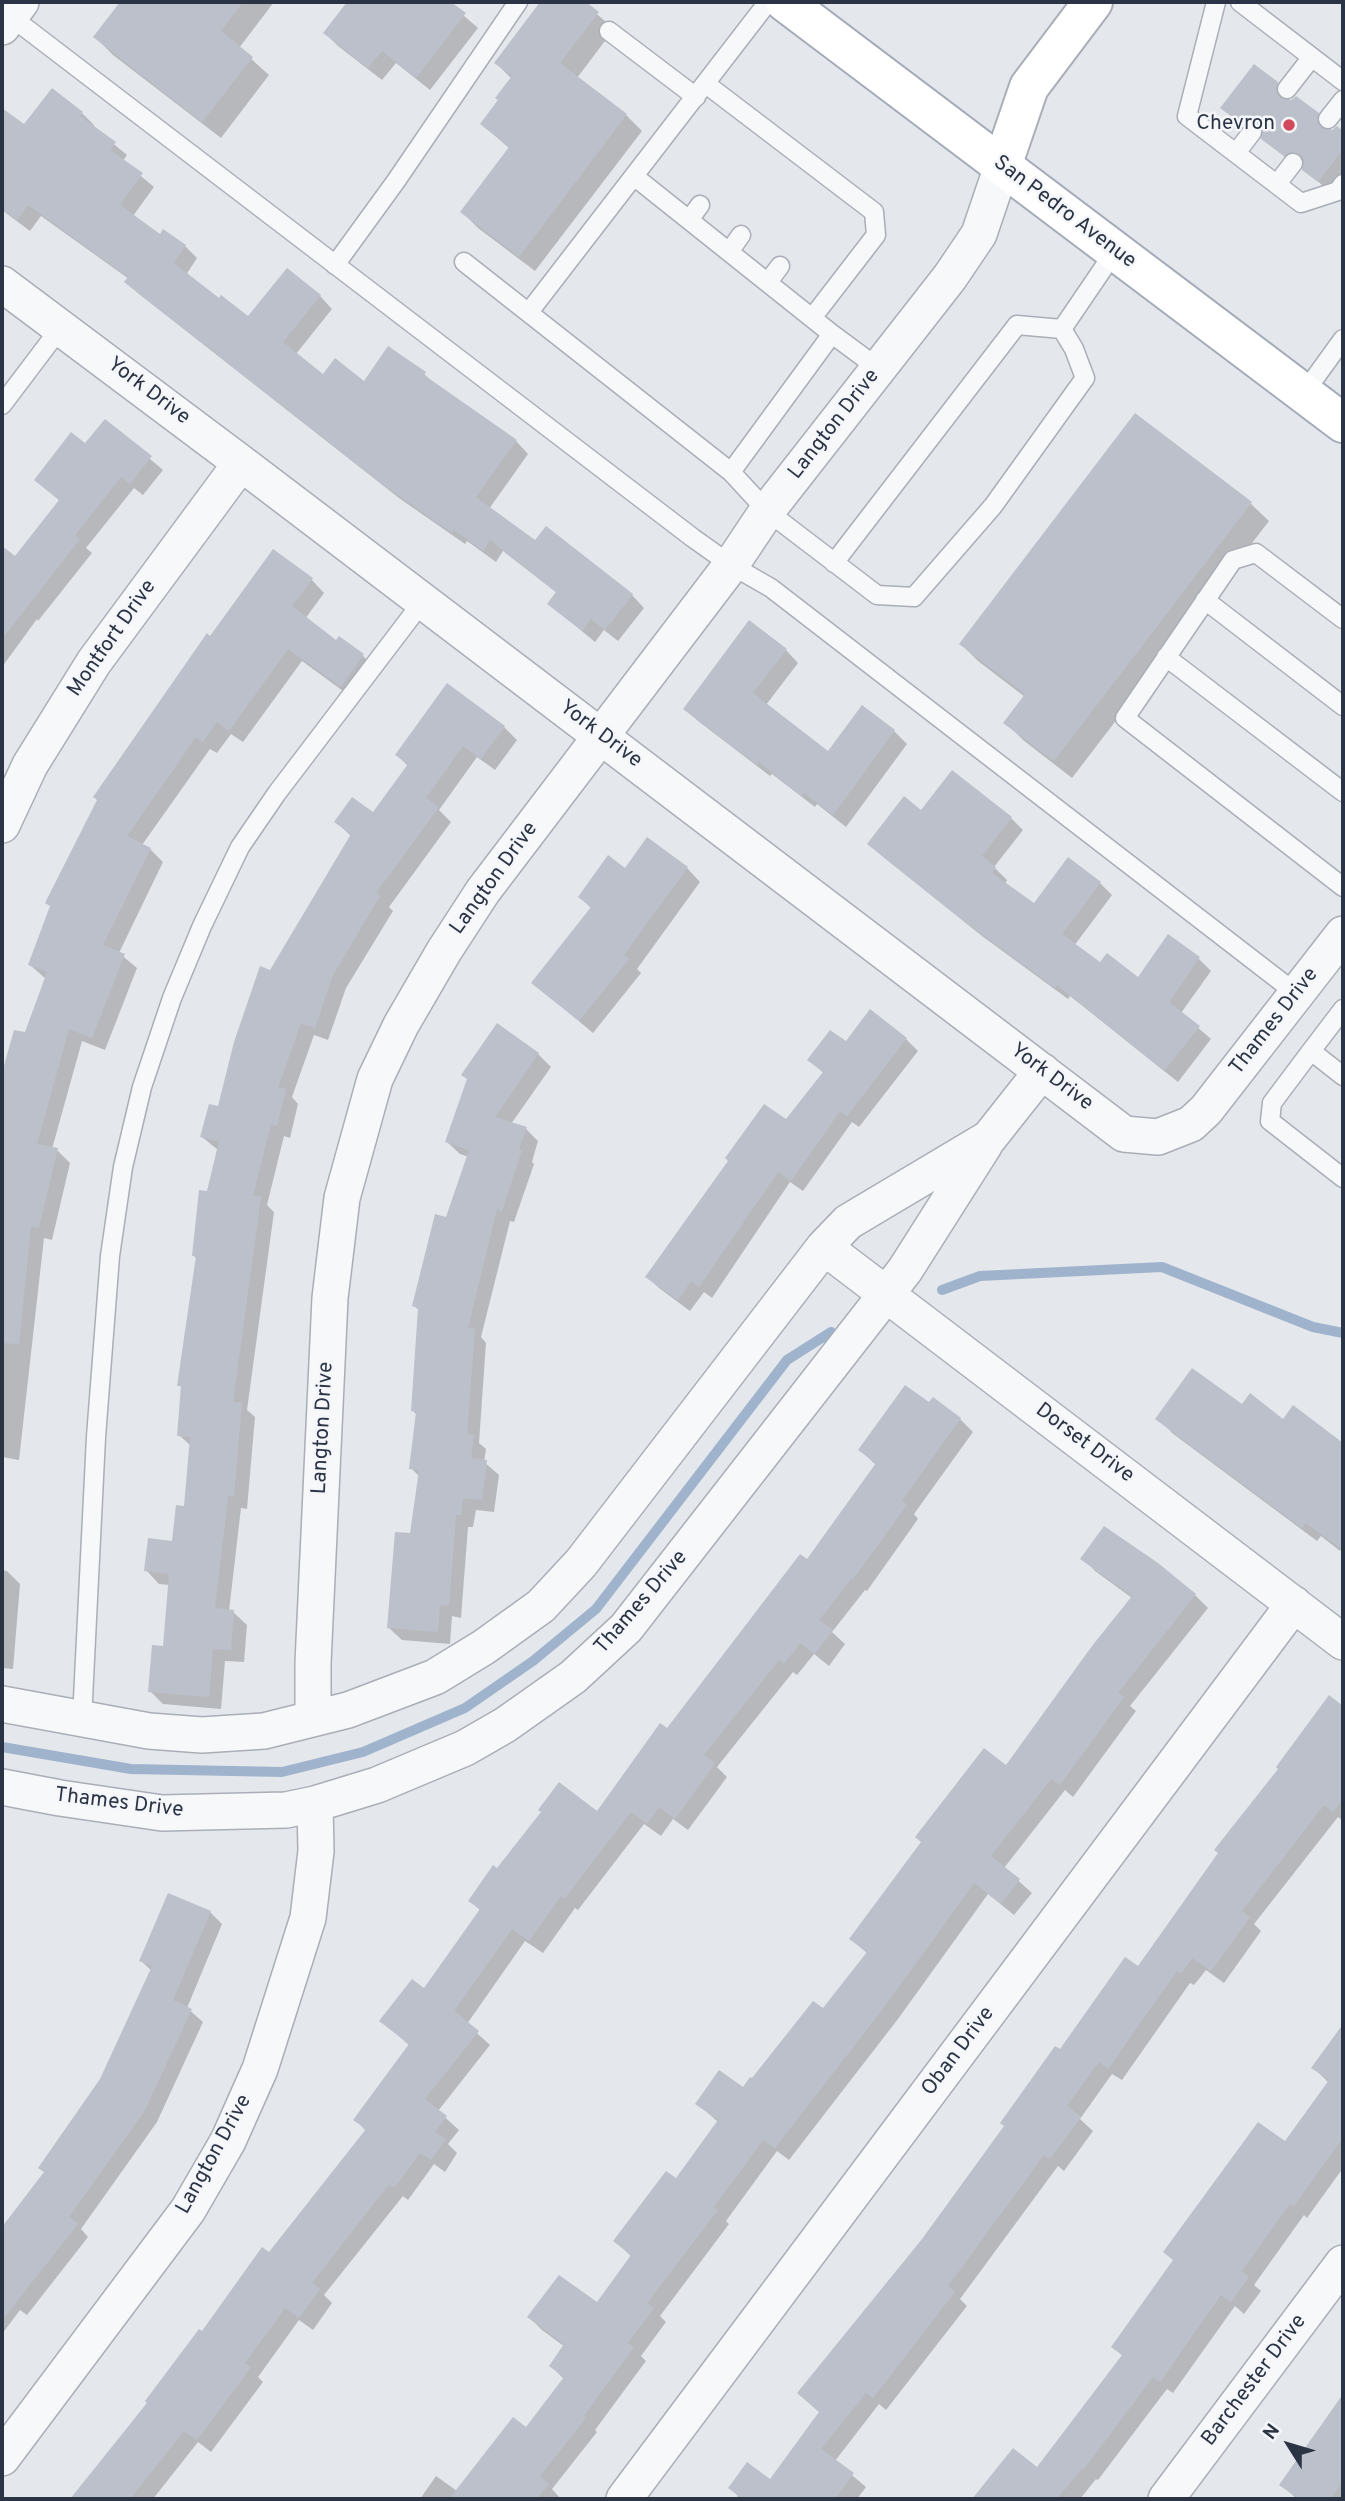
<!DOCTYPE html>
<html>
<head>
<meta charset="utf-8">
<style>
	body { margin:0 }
	#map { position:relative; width:1345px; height:2501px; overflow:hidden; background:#e4e7ec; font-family:Overpass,sans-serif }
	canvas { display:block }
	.frame { position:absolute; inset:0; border:4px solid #2b3445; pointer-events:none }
	.north { position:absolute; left:1254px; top:2410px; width:70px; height:70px; -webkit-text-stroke:5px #f4f6f9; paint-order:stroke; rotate:307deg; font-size:19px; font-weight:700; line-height:28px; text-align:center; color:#2b3445 }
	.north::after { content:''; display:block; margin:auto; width:24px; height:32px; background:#2b3445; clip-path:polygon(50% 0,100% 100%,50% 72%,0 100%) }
</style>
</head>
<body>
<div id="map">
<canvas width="1345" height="2501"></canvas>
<div class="frame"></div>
<div class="north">N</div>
</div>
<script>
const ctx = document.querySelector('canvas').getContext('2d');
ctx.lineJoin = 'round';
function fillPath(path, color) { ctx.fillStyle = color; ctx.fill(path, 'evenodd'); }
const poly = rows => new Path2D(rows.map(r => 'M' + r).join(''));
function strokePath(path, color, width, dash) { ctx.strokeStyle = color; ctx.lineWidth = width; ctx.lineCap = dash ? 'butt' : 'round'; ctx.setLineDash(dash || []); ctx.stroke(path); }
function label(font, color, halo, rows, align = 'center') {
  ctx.font = font + ' Overpass,sans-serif'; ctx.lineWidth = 5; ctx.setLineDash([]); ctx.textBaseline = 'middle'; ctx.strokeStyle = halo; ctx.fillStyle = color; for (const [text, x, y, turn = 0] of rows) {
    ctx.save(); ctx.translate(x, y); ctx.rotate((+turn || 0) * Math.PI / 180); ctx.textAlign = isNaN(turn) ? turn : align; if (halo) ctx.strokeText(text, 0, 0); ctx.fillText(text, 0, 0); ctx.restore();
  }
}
const shadow = poly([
	[123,2,130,6,133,2,274,2,239,48,269,75,221,138,113,55,95,37],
	[349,2,448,2,478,28,430,90,396,63,382,80,338,46,325,33],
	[542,2,583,2,614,29,577,78,626,115,642,131,535,271,478,228,462,212,510,149,482,124,512,79,496,63],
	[1277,83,1290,97,1289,103,1318,114,1331,127,1330,133,1337,128,1343,133,1343,179,1332,194,1304,169,1305,164,1298,168,1263,139,1264,133,1257,138,1222,108],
	[6,113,24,127,82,113,94,125,93,127,127,155,123,161,154,187,133,216,160,236,185,246,197,258,186,275,248,319,287,270,320,296,332,309,296,354,323,376,364,383,424,374,436,385,516,441,528,454,489,509,535,542,547,528,632,595,644,608,618,641,604,630,595,642,549,604,557,593,503,551,496,562,467,541,465,544,399,498,139,294,126,282,129,279,41,216,30,231,2,210,2,119],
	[1136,415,1251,504,1269,521,1072,778,1023,740,1006,723,1025,697,978,661,961,644],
	[105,421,163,470,143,495,134,488,86,548,92,553,38,621,37,619,2,667,2,548,15,559,60,501,36,480,86,446],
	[311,579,324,593,305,619,337,642,363,656,376,669,354,699,302,661,243,742,231,734,217,753,210,749,142,845,150,849,163,862,119,953,137,968,105,1050,82,1041,52,1149,57,1150,70,1163,52,1240,44,1238,19,1460,2,1457,2,1078,15,1032,26,1034,46,979,30,965,210,638],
	[786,650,798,663,766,705,829,753,894,731,907,744,846,827,817,804,815,807,772,774,770,776,698,721,685,709],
	[504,727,517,740,495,770,477,757,439,810,451,822,389,907,393,911,346,988,328,1040,314,1035,292,1097,298,1104,290,1138,284,1136,267,1205,274,1212,247,1410,255,1417,247,1509,241,1508,229,1611,233,1612,247,1625,244,1662,225,1661,221,1709,163,1704,150,1691,165,1648,170,1585,159,1584,146,1570,173,1543,186,1508,191,1446,179,1435,183,1389,179,1385,197,1259,193,1255,218,1150,202,1137,219,1108,271,972,352,837,336,822,373,814,408,766,397,755],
	[922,812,1011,818,1023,830,994,867,1007,880,1005,884,1035,906,1100,883,1112,895,1074,946,1100,965,1138,979,1168,936,1199,959,1211,971,1181,1013,1211,1039,1178,1082,1070,996,1068,999,982,936,882,856,869,844],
	[687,868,700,882,637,969,641,973,593,1033,533,983,592,909,580,897,625,870],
	[906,1039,918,1051,859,1127,852,1122,803,1191,790,1182,712,1298,704,1292,690,1311,659,1288,647,1277,786,1122,824,1074,810,1059,846,1044],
	[538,1054,551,1067,511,1124,526,1129,538,1141,532,1162,534,1164,514,1222,510,1221,481,1337,486,1343,479,1443,486,1449,484,1462,499,1475,494,1512,476,1510,473,1527,468,1527,461,1618,452,1616,450,1644,402,1640,389,1628,412,1535,420,1477,411,1468,418,1416,413,1411,420,1311,414,1306,469,1157,460,1154,447,1142],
	[929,1405,960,1419,973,1432,914,1514,918,1519,867,1591,865,1590,832,1632,845,1644,829,1666,814,1654,797,1675,793,1672,717,1767,727,1777,688,1830,673,1819,661,1836,644,1824,578,1910,575,1908,543,1953,525,1941,467,2024,490,2045,438,2111,459,2130,448,2144,457,2153,445,2172,434,2164,408,2200,403,2196,324,2295,332,2303,313,2330,299,2320,258,2377,263,2382,211,2452,198,2442,153,2499,72,2499,202,2333,269,2254,366,2131,356,2120,410,2046,381,2020,424,1990,481,1911,470,1901,497,1871,597,1813,807,1562,876,1465,860,1450],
	[1242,1406,1283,1421,1343,1456,1343,1551,1341,1549,1340,1551,1321,1536,1317,1541,1172,1433,1158,1418],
	[1083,1558,1195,1595,1208,1608,1130,1706,1136,1711,1073,1797,1065,1790,1004,1868,1032,1893,1014,1915,988,1894,898,2019,789,2160,777,2151,726,2221,729,2224,660,2316,666,2322,641,2356,646,2361,595,2430,597,2432,552,2489,560,2498,559,2499,420,2499,436,2476,457,2491,526,2430,565,2380,551,2366,565,2347,542,2330,529,2317,597,2305,632,2257,615,2241,676,2181,718,2122,697,2103,743,2090,823,2011,868,1954,851,1939,1007,1768,1132,1598,1095,1571],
	[2,1570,7,1571,20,1584,13,1669,2,1668],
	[1330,1697,1343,1708,1343,1821,1338,1817,1254,1924,1261,1931,1224,1983,1206,1970,1194,1985,1190,1983,1122,2080,1112,2074,1080,2119,1093,2131,1064,2171,1058,2166,960,2299,967,2306,886,2410,879,2404,835,2461,866,2487,857,2499,735,2499,738,2496,730,2488,771,2482,821,2413,799,2393,923,2240,1060,2052,1138,1968],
	[210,1912,222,1924,187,2008,203,2022,157,2122,81,2229,88,2237,27,2315,20,2310,2,2334,2,2230,46,2173,102,2080,152,1971,141,1961],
	[1343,2027,1343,2168,1307,2218,1304,2215,1254,2285,1261,2291,1244,2314,1235,2306,1173,2393,1167,2389,1098,2480,1096,2479,1080,2499,985,2499,979,2493,1037,2469,1123,2356,1113,2347,1174,2261,1165,2252,1285,2144,1329,2083,1314,2068],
	[1343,2397,1343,2499,1297,2499,1281,2485]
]);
const stream = poly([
	[942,1290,980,1276,1162,1267,1313,1327,1343,1333],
	[2,1747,131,1769,282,1772,363,1752,465,1708,533,1661,596,1609,787,1360,831,1332]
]);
const building = poly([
	[120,2,243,2,221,31,253,57,202,122,93,37],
	[347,2,451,2,466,13,416,78,382,51,368,68,323,33],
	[540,2,586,2,599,12,560,63,627,114,519,257,460,212,509,147,480,124,498,100,495,98,512,76,494,63],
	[1254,64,1278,82,1276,93,1281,98,1291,100,1296,96,1319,113,1317,123,1322,128,1332,130,1337,126,1343,131,1343,149,1318,182,1302,170,1304,159,1299,154,1289,152,1284,156,1261,139,1263,128,1258,123,1248,121,1243,125,1220,108],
	[52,88,83,112,80,116,116,142,110,150,143,173,120,205,160,234,163,229,186,245,174,263,219,298,221,295,248,316,287,268,321,295,283,342,323,374,335,358,364,381,388,346,426,372,424,375,517,440,476,497,535,540,546,526,633,594,605,630,591,619,582,631,547,604,556,592,490,540,483,551,454,530,452,533,385,486,124,282,128,277,28,205,17,220,2,209,2,108,24,124],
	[1135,413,1252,502,1054,761,1003,723,1025,694,959,644],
	[105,419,152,456,130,484,121,477,75,535,80,539,2,639,2,546,15,556,59,500,34,480,71,432,85,443],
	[273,549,313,578,292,606,336,640,339,636,364,654,341,687,288,649,229,731,217,722,203,742,196,737,127,836,151,848,103,945,125,954,92,1038,69,1029,37,1144,58,1148,39,1228,31,1226,19,1344,2,1343,2,1073,14,1030,25,1032,47,972,28,965,50,906,45,903,97,800,93,797,207,633,210,636],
	[749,620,787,649,753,693,828,751,862,705,895,730,833,815,804,793,801,796,759,762,757,765,683,709],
	[447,683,505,726,481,759,463,746,426,798,439,807,376,893,380,896,333,975,315,1028,301,1023,278,1087,286,1089,277,1126,271,1124,253,1196,261,1197,233,1402,242,1402,234,1496,228,1496,215,1608,234,1610,231,1650,213,1649,209,1697,148,1692,152,1645,163,1646,169,1574,144,1571,148,1538,172,1541,176,1505,184,1506,190,1437,177,1436,181,1386,177,1386,196,1256,192,1256,199,1190,207,1191,219,1141,200,1137,209,1104,218,1106,234,1042,260,966,270,970,351,834,334,822,352,797,373,812,408,764,395,755],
	[952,770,1012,817,982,856,996,867,992,873,1034,903,1068,857,1101,882,1062,934,1100,962,1107,953,1138,977,1168,934,1200,957,1169,1002,1200,1026,1164,1071,1057,985,1055,988,968,924,867,844,904,796,921,810],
	[647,837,688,867,624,955,629,959,579,1021,531,983,591,907,578,897,608,855,625,868],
	[870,1009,907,1038,847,1116,840,1111,791,1181,778,1172,699,1287,691,1281,678,1300,645,1277,728,1161,725,1158,764,1104,786,1119,823,1072,807,1060,830,1030,846,1041],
	[497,1023,539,1053,495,1117,527,1127,519,1149,522,1150,502,1211,497,1209,468,1328,475,1329,467,1434,474,1435,471,1458,487,1460,482,1500,463,1498,461,1515,456,1515,449,1606,440,1605,438,1632,387,1628,395,1532,410,1533,419,1470,409,1469,416,1412,411,1411,418,1308,412,1306,435,1214,446,1217,469,1150,445,1142,467,1079,461,1075],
	[1192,1368,1242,1404,1250,1393,1283,1419,1293,1405,1343,1443,1343,1550,1306,1523,1302,1528,1155,1419],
	[905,1385,929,1402,933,1397,961,1418,902,1501,907,1505,853,1579,852,1578,819,1620,833,1630,815,1654,800,1643,784,1664,779,1660,704,1755,715,1763,675,1819,659,1807,647,1824,631,1812,564,1899,561,1896,529,1941,512,1929,454,2011,479,2031,425,2099,447,2116,435,2132,446,2139,431,2160,420,2153,394,2188,389,2184,312,2283,320,2289,299,2318,285,2308,245,2363,251,2367,197,2440,184,2431,130,2499,70,2499,147,2403,145,2401,199,2329,202,2331,262,2247,269,2252,366,2129,353,2120,409,2044,379,2021,412,1979,424,1988,480,1909,468,1901,493,1865,497,1868,541,1812,538,1810,559,1782,597,1811,660,1723,667,1728,800,1554,807,1559,876,1463,858,1450],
	[1104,1526,1158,1563,1196,1594,1118,1693,1124,1697,1060,1785,1051,1779,991,1856,1020,1879,1001,1904,974,1883,885,2006,775,2148,763,2140,714,2207,718,2210,647,2303,654,2308,628,2343,634,2347,584,2416,586,2418,540,2476,549,2484,537,2499,449,2499,513,2417,526,2427,564,2377,549,2366,564,2344,527,2317,559,2275,597,2302,631,2255,613,2241,666,2171,676,2178,718,2120,695,2104,719,2070,743,2087,750,2077,752,2078,813,2001,823,2008,867,1952,849,1939,921,1842,915,1837,984,1748,1006,1765,1092,1646,1132,1596,1080,1559],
	[1329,1695,1343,1706,1343,1799,1333,1812,1324,1805,1242,1911,1250,1917,1211,1971,1192,1958,1181,1974,1177,1971,1108,2069,1099,2062,1067,2106,1081,2117,1050,2159,1044,2155,948,2286,955,2292,873,2398,866,2393,821,2449,854,2473,835,2499,743,2499,728,2488,747,2462,770,2479,819,2412,797,2393,922,2239,1004,2126,1000,2123,1055,2046,1060,2049,1125,1957,1138,1966,1218,1853,1214,1850,1278,1769,1276,1767],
	[168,1893,211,1911,173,2000,192,2009,145,2110,69,2217,78,2224,2,2320,2,2227,44,2172,38,2168,100,2079,152,1966,139,1961],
	[1343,2024,1343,2138,1294,2206,1290,2204,1242,2271,1249,2277,1231,2302,1221,2295,1160,2382,1153,2377,1084,2469,1082,2468,1057,2499,972,2499,1013,2448,1037,2467,1122,2355,1111,2347,1173,2260,1163,2252,1258,2122,1285,2141,1329,2080,1311,2068],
	[1343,2394,1343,2481,1330,2499,1299,2499,1279,2485]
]);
const lane = poly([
	[1216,2,1187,116,1301,203,1338,191,1343,184],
	[1240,2,1343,81],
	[10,16,693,538,731,565,771,588,1297,994],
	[609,31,696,97],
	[706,84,874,212,876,235,812,318],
	[1287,89,1312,57],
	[1328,119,1343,100],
	[1236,153,1252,132],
	[635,177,832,334],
	[1277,184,1293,163],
	[689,220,700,205],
	[729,252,741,235],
	[464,262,731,472,767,511,877,595,914,597,993,506,1085,378,1074,349,1062,329,1115,251],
	[335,265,396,181,518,2],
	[768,282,780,266],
	[529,312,768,2],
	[1304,393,1343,339],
	[2,405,61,327],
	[731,472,832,334,878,368],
	[834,563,1017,325,1062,329],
	[1205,600,1343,706],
	[1343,619,1256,553,1233,560,1125,718,1343,887],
	[1166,657,1343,792],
	[1311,1051,1343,1009],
	[1343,1076,1311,1051,1272,1103,1270,1121,1343,1178],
	[82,1719,96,1437,110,1256,123,1167,142,1087,172,998,202,926,240,847,277,793,423,601]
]);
const street = poly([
	[2,27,21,2],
	[2,284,241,463,1124,1134,1158,1137,1191,1124,1206,1110,1343,934],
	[2,825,30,765,94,662,241,463],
	[824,1247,1343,1642],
	[2,1704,149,1731,202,1735,264,1731,348,1710,435,1677,484,1647,541,1606,581,1563,824,1247,848,1222,989,1138,1042,1071],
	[313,1718,313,1663,330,1298,342,1198,375,1079,401,1025,444,951,483,891,731,565,767,511,950,277,979,234,1002,166],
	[2,1787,60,1798,162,1813,286,1810,315,1804,377,1785,465,1748,505,1725,573,1677,626,1628,905,1270,985,1144],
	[2,2458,188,2210,228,2141,260,2069,308,1918,316,1851,315,1804],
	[624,2499,1294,1604],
	[1166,2499,1343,2263]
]);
const secondary = poly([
	[1002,166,1029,87,1093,2]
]);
const primary = poly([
	[785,2,1343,423]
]);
const markers = [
	[1289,125,7,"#d1495b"]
];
const poiNames = [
	["Chevron",1275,125]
];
const streetNames = [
	["San Pedro Avenue",1064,213,37],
	["York Drive",148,392,37],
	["Langton Drive",835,425,-52],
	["Montfort Drive",113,639,-55],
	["York Drive",600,735,37],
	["Langton Drive",495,879,-54],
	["Thames Drive",1275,1022,-52],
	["York Drive",1051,1078,37],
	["Langton Drive",324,1428,-87],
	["Dorset Drive",1084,1444,37],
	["Thames Drive",642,1603,-49],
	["Thames Drive",119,1804,7],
	["Oban Drive",959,2052,-53],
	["Langton Drive",215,2155,-61],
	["Barchester Drive",1255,2381,-53]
];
fillPath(shadow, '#0003');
strokePath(stream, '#9fb4cc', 10);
fillPath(building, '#bbc0ca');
strokePath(lane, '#a9aeb7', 21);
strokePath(street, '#a9aeb7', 38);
strokePath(secondary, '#a9aeb7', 42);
strokePath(primary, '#a3abb8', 42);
strokePath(lane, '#f7f8fa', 18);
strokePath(street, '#f7f8fa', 35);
strokePath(secondary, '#fff', 38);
strokePath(primary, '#fff', 38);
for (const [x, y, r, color] of markers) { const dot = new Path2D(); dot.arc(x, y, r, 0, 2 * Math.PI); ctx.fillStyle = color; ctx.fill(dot); strokePath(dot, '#f4f6f9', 2.5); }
label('21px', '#2b3445', '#f4f6f9', poiNames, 'right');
label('21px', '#2b3445', '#f4f6f9', streetNames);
</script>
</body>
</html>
